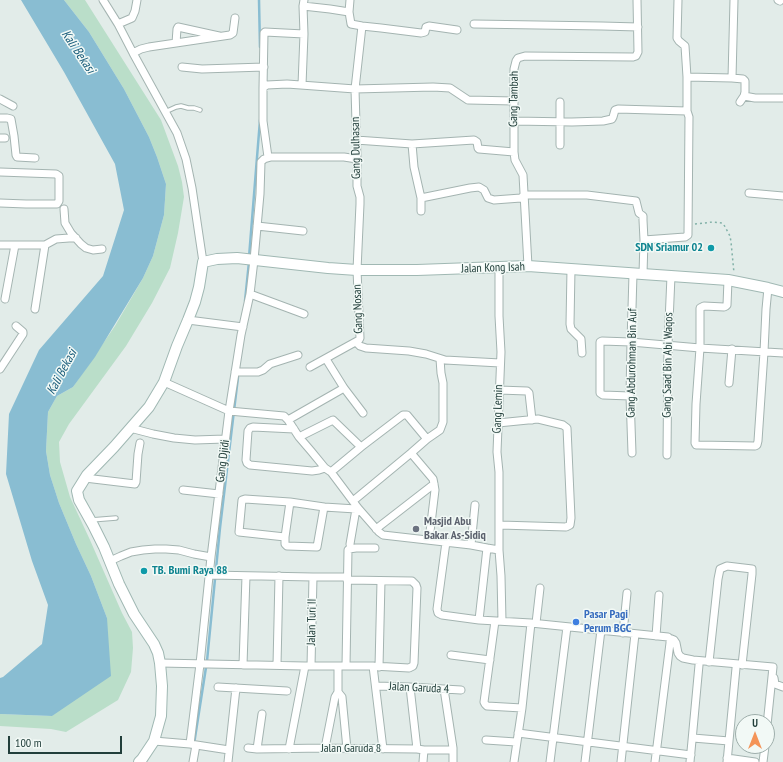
<!DOCTYPE html>
<html>
<head>
<meta charset="utf-8">
<style>
	body { margin:0 }
	#map { position:relative; width:783px; height:762px; overflow:hidden; background:#e2ece9; font-family:"PT Sans Narrow",sans-serif }
	canvas { display:block }
	.north { position:absolute; left:735px; top:714px; width:40px; height:40px; box-sizing:border-box; background:#f2f9f6; border:1px solid #9eaeab; border-radius:50%; rotate:0deg; font-size:11px; font-weight:700; line-height:16px; text-align:center; color:#213e3a }
	.north::after { content:''; display:block; margin:auto; width:14px; height:18px; background:#f49458; clip-path:polygon(50% 0,100% 100%,50% 72%,0 100%) }
	.scale { position:absolute; left:8px; top:736px; width:114px; height:18px; box-sizing:border-box; border:2px solid #213e3a; border-top:0; padding-left:5px; font-size:12px; line-height:14px; white-space:nowrap; color:#213e3a; -webkit-text-stroke:3px #f2f9f6; paint-order:stroke }
</style>
</head>
<body>
<div id="map">
<canvas width="783" height="762"></canvas>
<div class="north">U</div>
<div class="scale">100 m</div>
</div>
<script>
const ctx = document.querySelector('canvas').getContext('2d');
ctx.lineJoin = 'round';
function fillPath(path, color) { ctx.fillStyle = color; ctx.fill(path, 'evenodd'); }
const poly = rows => new Path2D(rows.map(r => 'M' + r).join(''));
function strokePath(path, color, width, dash) { ctx.strokeStyle = color; ctx.lineWidth = width; ctx.lineCap = dash ? 'butt' : 'round'; ctx.setLineDash(dash || []); ctx.stroke(path); }
function label(font, color, halo, rows, align = 'center') {
  ctx.font = font + ' "PT Sans Narrow",sans-serif'; ctx.lineWidth = 3; ctx.setLineDash([]); ctx.textBaseline = 'middle'; ctx.strokeStyle = halo; ctx.fillStyle = color; for (const [text, x, y, turn = 0] of rows) {
    ctx.save(); ctx.translate(x, y); ctx.rotate((+turn || 0) * Math.PI / 180); ctx.textAlign = isNaN(turn) ? turn : align; if (halo) ctx.strokeText(text, 0, 0); ctx.fillText(text, 0, 0); ctx.restore();
  }
}
const green = poly([
	[64,0,85,0,161,120,178,166,182,182,184,197,178,233,170,268,152,303,126,346,69,424,59,442,60,462,70,497,90,540,122,613,132,632,133,648,131,672,118,700,66,732,51,729,0,726,0,714,52,716,107,618,91,576,76,544,59,503,50,475,46,451,48,412,57,396,73,387,115,326,143,278,153,256,164,215,166,184,157,157,149,137,124,89,89,32]
]);
const water = poly([
	[21,0,64,0,89,32,124,89,149,137,157,157,166,184,164,215,153,256,143,278,95,357,73,387,57,396,48,412,46,451,50,475,59,503,76,544,91,576,107,618,111,676,52,716,0,714,0,678,3,677,42,644,48,605,32,561,6,474,9,414,39,350,103,276,124,210,115,164,64,72]
]);
const stream = poly([
	[259,0,260,47],
	[249,257,260,120],
	[245,301,249,262],
	[194,744,207,661,220,528,238,377]
]);
const path = poly([
	[695,224,713,222,722,223,724,225,730,236,731,242,734,273]
]);
const lane = poly([
	[165,112,176,107,181,106,188,108,194,108,200,110],
	[91,520,116,518]
]);
const street = poly([
	[103,0,118,24,133,53,177,133,186,159,192,188,203,262],
	[350,0,349,12,351,24,362,26,381,28,421,33,425,32,426,27,429,26,457,30],
	[678,0,677,38,679,41,685,46,687,77,687,111],
	[778,0,780,1],
	[303,6,330,9,349,12],
	[118,24,132,18,135,11,137,0],
	[474,24,602,26,638,27],
	[304,34,265,32,264,33,263,88,267,85,287,84,355,89,433,87,450,88,468,100,514,101],
	[176,43,177,29,178,27,219,36],
	[133,53,141,49,149,47,230,35,233,33,235,18],
	[182,67,202,69,264,67],
	[687,77,732,78,734,0],
	[732,78,743,79,745,81,745,92,744,96,740,102],
	[302,85,304,34,303,6,304,0],
	[263,88,263,121,268,157],
	[744,96,755,98,783,98],
	[0,99,13,106],
	[0,118,7,118,11,119,14,136,16,155,17,157,35,158],
	[514,121,572,122,603,121,612,119,613,117,615,110,618,109,687,111,689,117,688,233,688,235,685,237,644,240],
	[0,138,5,138],
	[356,140,412,144,474,140,477,142,478,148,479,149,514,152],
	[412,144,414,167,421,198],
	[560,145,560,102],
	[0,172,56,174,59,176,59,201,57,204,26,204,0,203],
	[749,193,783,196],
	[64,209,65,223,71,233,81,244,86,248,93,250,102,249],
	[421,211,421,198,470,188,479,187,484,190,488,198,494,200,521,198,524,195,587,195,636,201,639,213,643,216,643,220,644,240,643,274],
	[257,226,303,231],
	[0,245,45,245,56,239,69,238,76,238],
	[528,266,523,175,515,160,514,152,514,69,516,61,518,58,525,56,633,57,636,56,638,52,637,0],
	[499,267,499,316,501,352,497,452,499,472,499,550],
	[571,269,570,324,571,329,581,339,582,353],
	[728,280,727,305,726,306,724,307,704,306,700,308,700,348,696,404,695,443,696,445,698,445,755,446,757,445,758,441,764,352,766,309,768,288],
	[250,294,304,314],
	[5,299,15,245],
	[35,309,45,245],
	[188,320,243,327],
	[356,342,360,346,366,348,409,351,426,354,445,360,500,363],
	[326,359,344,388,363,413],
	[310,367,359,340,360,338,357,270,360,204,360,197,357,186,357,159,355,89,362,26],
	[0,369,23,334,23,332,16,326],
	[235,372,258,372,263,370,270,364,298,355],
	[164,382,229,411,284,416,288,420,299,437,311,451,325,468,331,472,358,508,379,532,383,535,471,545,487,548,479,620],
	[729,383,732,349],
	[499,390,527,391,529,393,532,420],
	[630,396,603,395,600,393,600,342,602,341,631,342,700,348,783,353],
	[288,420,344,388],
	[498,423,538,419,563,425,567,428,571,518,570,525,566,527,500,525],
	[130,428,153,434,174,438,195,440,225,439],
	[294,429,253,427,250,428,248,431,246,460,247,463,250,465,312,471,319,470,325,468],
	[299,437,333,420,361,447],
	[427,439,440,430,443,422,443,383,441,373,440,359],
	[411,453,433,479,434,484,435,490,429,540],
	[632,453,630,396,631,342,633,274],
	[667,455,668,345,671,276],
	[331,472,361,447,403,415,407,415,427,439,411,453,353,501],
	[85,478,135,484,136,482,138,454,140,443],
	[183,490,219,494],
	[290,502,285,537,285,544,287,546,317,547,324,507],
	[376,529,434,484],
	[285,537,239,532,242,500,245,499,290,502,324,507,356,509,358,508],
	[446,542,437,609,438,613,442,615,479,620,531,623,668,637,670,639,670,643,655,762],
	[350,544,356,509],
	[471,545,475,505],
	[487,548,499,550,501,576,502,621],
	[110,561,121,556,131,552,143,550,155,549,166,549,179,550,194,554,211,557],
	[210,575,313,577,347,577],
	[495,621,484,702,485,704,487,706,522,708],
	[536,623,540,588],
	[623,633,627,593],
	[656,636,659,595],
	[669,638,674,640,676,643,678,653,680,656,683,658,693,660,773,667,767,725],
	[451,655,490,660],
	[709,662,718,579,720,569,727,566,752,569,752,574,742,665],
	[160,663,305,666,373,666,409,668,413,666,414,663,417,588,416,585,412,581,347,580],
	[243,665,246,576],
	[277,665,279,576],
	[311,666,313,577],
	[338,666,338,692,342,697,347,749],
	[346,666,348,550,349,549,356,548,375,548],
	[373,666,383,749],
	[379,667,381,581],
	[774,678,775,684,783,687],
	[376,686,410,687,461,690],
	[218,687,287,691],
	[410,687,417,749],
	[444,689,453,748,453,762],
	[518,733,691,755],
	[693,738,729,741],
	[486,740,516,742],
	[154,741,190,744,229,750],
	[190,744,200,664,211,557,229,411,241,335,250,294,254,260,260,194,261,162,264,159,271,157,344,157,357,159],
	[248,748,257,749,325,748,417,749,424,750,453,750],
	[325,748,335,697,338,692],
	[257,749,262,714],
	[289,749,305,666],
	[727,758,755,762],
	[193,762,196,745],
	[228,762,236,688],
	[423,762,424,750],
	[514,762,522,708,531,623],
	[550,762,567,627],
	[585,762,601,630],
	[621,762,635,634],
	[690,762,699,665],
	[727,762,736,668],
	[763,762,765,746]
]);
const secondary = poly([
	[139,762,142,759,154,741,161,716,162,686,160,663,158,653,154,644,134,614,119,584,104,547,93,525,79,500,77,491,87,475,114,447,149,407,164,382,177,346,188,320,195,302,199,287,203,262,217,259,237,258,328,268,357,270,417,270,528,266,728,280,768,288,783,292]
]);
const markers = [
	[711,248,4,"#0f9aa8"],
	[416,529,4,"#6b7280"],
	[144,571,4,"#0f9aa8"],
	[576,622,4,"#3f7fe0"]
];
const streetNames = [
	["Gang Tambah",514,99,-89],
	["Gang Dulhasan",356,148,-91],
	["Jalan Kong Isah",493,268,-2],
	["Gang Nosan",358,309,-92],
	["Gang Abdurohman Bin Auf",632,363,-89],
	["Gang Saad Bin Abi Waqos",668,365,-89],
	["Gang Lemin",498,409,-88],
	["Gang Djidi",223,461,-83],
	["Jalan Turi II",312,622,-89],
	["Jalan Garuda 4",419,688,3],
	["Jalan Garuda 8",351,749]
];
const cultureNames = [
	["SDN Sriamur 02",703,248],
	["TB. Bumi Raya 88",152,571,"left"]
];
const worshipNames = [
	["Masjid Abu",424,522],
	["Bakar As-Sidiq",424,536]
];
const shopNames = [
	["Pasar Pagi",584,615],
	["Perum BGC",584,629]
];
const waterNames = [
	["Kali Bekasi",78,52,56],
	["Kali Bekasi",62,372,-62]
];
fillPath(green, '#badec9');
fillPath(water, '#89bdd2');
strokePath(stream, '#89bdd2', 2.5);
strokePath(lane, '#a4b4b1', 5.5);
strokePath(street, '#a4b4b1', 9);
strokePath(secondary, '#a0b8b3', 12);
strokePath(path, '#82b1a8', 1.5, [2, 3]);
strokePath(lane, '#fff', 3.5);
strokePath(street, '#fff', 7);
strokePath(secondary, '#fff', 10);
for (const [x, y, r, color] of markers) { const dot = new Path2D(); dot.arc(x, y, r, 0, 2 * Math.PI); ctx.fillStyle = color; ctx.fill(dot); strokePath(dot, '#f2f9f6', 1.5); }
label('12px', '#213e3a', '#f2f9f6', streetNames);
label('bold 12px', '#0d838f', '#f2f9f6', cultureNames, 'right');
label('bold 12px', '#5b616d', '#f2f9f6', worshipNames, 'left');
label('bold 12px', '#366cbe', '#f2f9f6', shopNames, 'left');
label('italic 13px', '#1a5d7b', '#f2f9f6', waterNames);
</script>
</body>
</html>
